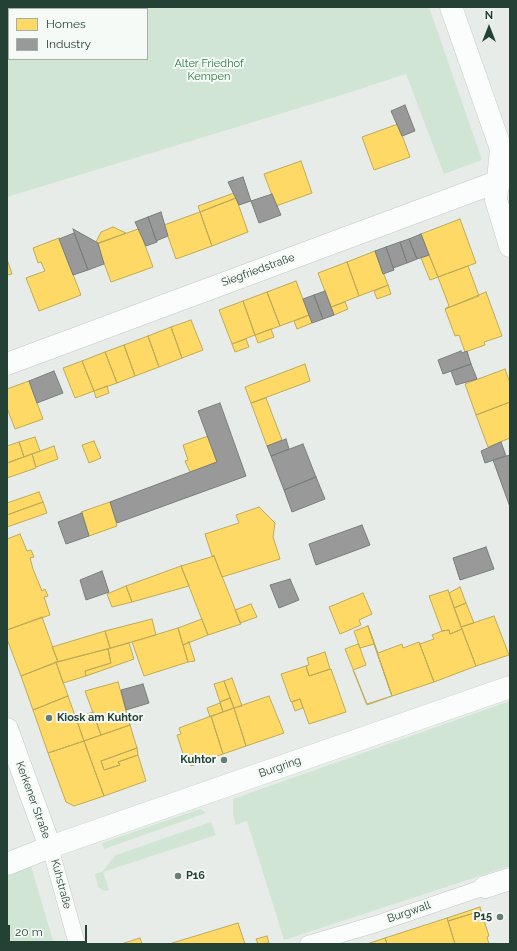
<!DOCTYPE html>
<html>
<head>
<meta charset="utf-8">
<style>
	body { margin:0 }
	#map { position:relative; width:517px; height:951px; overflow:hidden; background:#e7ece9; font-family:Raleway,sans-serif }
	canvas { display:block }
	.frame { position:absolute; inset:0; border:8px solid #244135; pointer-events:none }
	.legend { position:absolute; left:8px; top:8px; width:140px; height:52px; box-sizing:border-box; background:#f6faf7; border:1px solid #a2b0a9; margin:0; padding:5px 7px; list-style:none; font-size:12px; color:#244135 }
	.legend li { display:flex; align-items:center; gap:8px; height:20px }
	.legend b { width:20px; border:1px solid #a2b0a9 }
	.north { position:absolute; left:469px; top:8px; width:40px; height:40px; -webkit-text-stroke:3px #f6faf7; paint-order:stroke; rotate:0deg; font-size:11px; font-weight:700; line-height:16px; text-align:center; color:#244135 }
	.north::after { content:''; display:block; margin:auto; width:14px; height:18px; background:#244135; clip-path:polygon(50% 0,100% 100%,50% 72%,0 100%) }
	.scale { position:absolute; left:8px; top:925px; width:79px; height:18px; box-sizing:border-box; border:2px solid #244135; border-top:0; padding-left:5px; font-size:12px; line-height:14px; white-space:nowrap; color:#244135; -webkit-text-stroke:3px #f6faf7; paint-order:stroke }
</style>
</head>
<body>
<div id="map">
<canvas width="517" height="951"></canvas>
<div class="frame"></div>
<ul class="legend">
<li><b style="height:11px;background:#ffd966"></b>Homes</li>
<li><b style="height:11px;background:#999"></b>Industry</li>
</ul>
<div class="north">N</div>
<div class="scale">20 m</div>
</div>
<script>
const ctx = document.querySelector('canvas').getContext('2d');
ctx.lineJoin = 'round';
function fillPath(path, color) { ctx.fillStyle = color; ctx.fill(path, 'evenodd'); }
const poly = rows => new Path2D(rows.map(r => 'M' + r).join(''));
function strokePath(path, color, width, dash) { ctx.strokeStyle = color; ctx.lineWidth = width; ctx.lineCap = dash ? 'butt' : 'round'; ctx.setLineDash(dash || []); ctx.stroke(path); }
function label(font, color, halo, rows, align = 'center') {
  ctx.font = font + ' Raleway,sans-serif'; ctx.lineWidth = 4; ctx.setLineDash([]); ctx.textBaseline = 'middle'; ctx.strokeStyle = halo; ctx.fillStyle = color; for (const [text, x, y, turn = 0] of rows) {
    ctx.save(); ctx.translate(x, y); ctx.rotate((+turn || 0) * Math.PI / 180); ctx.textAlign = isNaN(turn) ? turn : align; if (halo) ctx.strokeText(text, 0, 0); ctx.fillText(text, 0, 0); ctx.restore();
  }
}
const green = poly([
	[7,7,429,7,482,160,444,174,406,74,332,98,7,197],
	[9,9,147,9,147,59,9,59],
	[510,701,510,866,284,940,247,821,236,825,233,815,233,799],
	[200,809,206,813,104,849,102,843],
	[211,822,216,835,103,872,109,890,104,891,98,887,95,874,102,872,116,855],
	[31,866,54,944,7,944,7,876]
]);
const homes = poly([
	[398,124,410,157,374,170,362,137,398,124],
	[301,161,312,193,276,206,264,174,301,161],
	[234,193,236,198,200,212,198,206,234,193],
	[236,198,248,232,212,246,200,212,236,198],
	[200,212,212,246,176,259,164,225,200,212],
	[460,219,476,263,438,277,421,234,460,219],
	[113,227,126,233,98,243,96,242,101,232,113,227],
	[138,229,139,229,153,267,111,282,97,244,138,229],
	[59,238,81,295,39,311,26,278,45,271,41,262,38,263,33,248,59,238],
	[375,251,388,285,359,296,347,262,375,251],
	[429,255,438,277,430,280,421,258,429,255],
	[7,259,12,274,7,275,7,259],
	[347,262,359,296,331,307,318,273,347,262],
	[468,266,479,296,445,309,449,306,438,277,468,266],
	[296,281,309,315,280,326,267,292,296,281],
	[388,285,391,294,377,299,374,291,388,285],
	[267,292,280,326,255,335,243,301,267,292],
	[486,292,502,336,484,342,485,345,465,352,459,335,455,336,445,309,486,292],
	[243,301,255,335,232,344,219,310,243,301],
	[345,302,348,309,334,315,331,307,345,302],
	[309,315,312,323,297,329,294,321,309,315],
	[191,320,203,350,182,358,171,327,191,320],
	[171,327,182,358,159,367,148,336,171,327],
	[271,329,274,337,258,343,255,335,271,329],
	[148,336,159,367,135,376,124,345,148,336],
	[246,339,249,347,235,352,232,344,246,339],
	[124,345,135,376,117,383,105,352,124,345],
	[105,352,117,383,94,391,82,361,105,352],
	[82,361,94,391,75,398,63,368,82,361],
	[305,364,310,381,251,403,245,387,305,364],
	[505,369,510,383,510,402,476,415,465,384,505,369],
	[29,381,43,419,15,429,7,408,7,389,29,381],
	[107,386,109,393,96,398,94,391,107,386],
	[266,398,282,440,267,446,251,403,266,398],
	[510,402,510,438,488,447,476,415,510,402],
	[208,436,217,462,190,472,185,461,188,460,183,445,208,436],
	[35,437,40,451,24,457,19,442,35,437],
	[94,441,101,458,89,463,82,445,94,441],
	[19,442,24,457,7,463,7,446,19,442],
	[54,446,58,459,36,467,32,454,54,446],
	[32,454,36,468,7,478,7,463,32,454],
	[39,492,43,502,7,515,7,503,39,492],
	[43,502,47,513,7,527,7,515,43,502],
	[110,502,117,526,89,536,81,512,110,502],
	[259,507,275,523,273,537,280,559,222,577,214,556,212,556,205,534,239,523,236,515,259,507],
	[20,534,27,551,31,550,34,557,30,558,33,569,42,591,45,589,48,596,44,597,50,615,7,630,7,539,20,534],
	[214,556,241,624,208,635,181,566,214,556],
	[181,566,189,586,132,602,126,586,181,566],
	[126,586,132,602,112,607,107,594,126,586],
	[460,587,466,603,454,608,449,593,460,587],
	[448,590,462,629,450,634,449,630,442,631,429,596,448,590],
	[363,593,372,614,359,620,361,625,340,634,329,607,363,593],
	[466,603,474,623,461,627,454,608,466,603],
	[251,604,257,617,240,623,235,610,251,604],
	[494,616,509,655,476,666,461,627,494,616],
	[42,617,58,662,21,676,7,639,7,630,42,617],
	[152,619,156,635,110,648,105,631,152,619],
	[202,619,208,635,183,645,178,628,202,619],
	[368,626,378,653,402,644,403,648,419,642,434,682,392,696,368,626],
	[368,626,392,696,367,705,353,670,366,665,354,631,368,626],
	[178,628,188,662,144,676,132,642,178,628],
	[462,629,476,666,434,682,419,642,420,644,434,639,432,635,442,631,449,630,450,634,462,629],
	[105,631,110,648,58,662,52,647,105,631],
	[189,642,195,661,188,662,183,645,189,642],
	[129,643,134,659,86,676,85,671,111,663,108,649,129,643],
	[358,644,360,648,374,644,392,696,367,704,345,649,358,644],
	[108,649,111,663,85,671,86,676,63,683,56,662,108,649],
	[325,652,330,669,309,676,306,666,309,665,307,658,325,652],
	[56,662,68,696,33,710,21,676,56,662],
	[306,666,309,676,331,669,346,712,309,724,300,699,291,702,281,674,306,666],
	[232,678,242,706,234,708,224,681,232,678],
	[224,681,230,698,220,702,214,684,224,681],
	[118,682,130,725,101,735,85,691,118,682],
	[68,696,84,741,48,753,33,710,68,696],
	[269,696,284,733,246,746,234,708,269,696],
	[230,698,234,708,223,712,220,702,230,698],
	[300,699,303,708,295,711,292,702,300,699],
	[220,703,223,712,210,717,207,708,220,703],
	[234,708,246,746,223,754,211,716,234,708],
	[93,712,101,735,84,741,76,718,93,712],
	[211,716,223,754,191,766,189,759,185,760,177,735,181,734,179,728,211,716],
	[130,725,137,748,101,761,104,770,120,765,118,762,138,755,146,781,104,796,84,741,130,725],
	[84,741,104,796,74,806,66,802,48,753,84,741],
	[137,748,138,755,118,762,120,765,104,770,101,761,137,748],
	[480,907,481,911,448,921,447,918,480,907],
	[481,911,489,936,487,937,489,944,455,944,448,921,481,911],
	[447,918,455,944,387,944,385,938,447,918],
	[238,923,245,944,169,944,238,923],
	[267,936,269,943,258,944,256,939,267,936],
	[140,938,142,944,121,944,140,938],
	[385,938,387,944,367,944,385,938]
]);
const industry = poly([
	[405,105,415,131,402,136,391,111,405,105],
	[243,177,251,201,239,205,228,182,243,177],
	[272,194,281,215,259,223,251,201,272,194],
	[161,212,168,236,156,241,148,217,161,212],
	[148,217,157,242,146,246,135,222,148,217],
	[73,229,98,243,104,264,88,270,73,229],
	[74,233,88,270,73,275,59,239,74,233],
	[421,234,429,255,417,259,409,239,421,234],
	[409,239,417,259,407,263,400,242,409,239],
	[400,242,407,263,393,268,386,247,400,242],
	[386,247,394,270,383,274,375,251,386,247],
	[325,291,334,315,323,319,314,295,325,291],
	[314,295,323,319,312,323,303,299,314,295],
	[461,351,462,353,467,351,471,364,443,374,438,360,461,351],
	[471,364,477,379,456,385,451,371,471,364],
	[54,371,63,393,37,403,29,381,54,371],
	[220,403,246,476,117,523,110,502,217,462,198,411,220,403],
	[286,439,289,449,271,456,267,446,286,439],
	[501,442,506,456,485,463,481,451,501,442],
	[303,444,316,477,284,490,271,456,303,444],
	[510,455,510,507,493,460,510,455],
	[316,477,325,499,292,512,284,490,316,477],
	[82,513,89,536,66,544,58,522,82,513],
	[362,525,370,545,316,565,309,544,362,525],
	[486,547,494,569,460,580,453,558,486,547],
	[102,571,109,592,86,600,80,580,102,571],
	[290,579,299,600,279,608,270,585,290,579],
	[143,684,149,703,126,710,121,690,143,684]
]);
const pedestrian = poly([
	[50,847,77,944],
	[308,944,376,924,485,887]
]);
const minor = poly([
	[451,7,501,149,496,200,510,246],
	[7,364,510,177],
	[485,887,510,879]
]);
const secondary = poly([
	[7,729,50,847],
	[7,864,50,847,510,687]
]);
const markers = [
	[49,718,4,"#687d74"],
	[224,760,4,"#687d74"],
	[178,876,4,"#687d74"],
	[500,917,4,"#687d74"]
];
const parkNames = [
	["Alter Friedhof",209,64],
	["Kempen",209,77]
];
const streetNames = [
	["Siegfriedstraße",258,270,-20],
	["Burgring",280,767,-19],
	["Kerkener Straße",33,800,70],
	["Kuhstraße",61,884,75],
	["Burgwall",409,912,-19]
];
const poiNames = [
	["Kiosk am Kuhtor",57,718],
	["Kuhtor",216,760,"right"],
	["P16",186,876],
	["P15",492,917,"right"]
];
fillPath(green, '#d0e5d4');
fillPath(homes, '#ffd966');
strokePath(homes, '#bdab57', 1);
fillPath(industry, '#999');
strokePath(industry, '#767f7b', 1);
strokePath(pedestrian, '#c4c9c6', 17);
strokePath(minor, '#c4c9c6', 23);
strokePath(secondary, '#c2cac6', 23);
strokePath(pedestrian, '#fbfcfc', 16);
strokePath(minor, '#fbfcfc', 22);
strokePath(secondary, '#fbfcfc', 22);
for (const [x, y, r, color] of markers) { const dot = new Path2D(); dot.arc(x, y, r, 0, 2 * Math.PI); ctx.fillStyle = color; ctx.fill(dot); strokePath(dot, '#f6faf7', 1.5); }
label('11px', '#2d783f', '#f6faf7', parkNames);
label('11px', '#244135', '#f6faf7', streetNames);
label('bold 11px', '#244135', '#f6faf7', poiNames, 'left');
</script>
</body>
</html>
